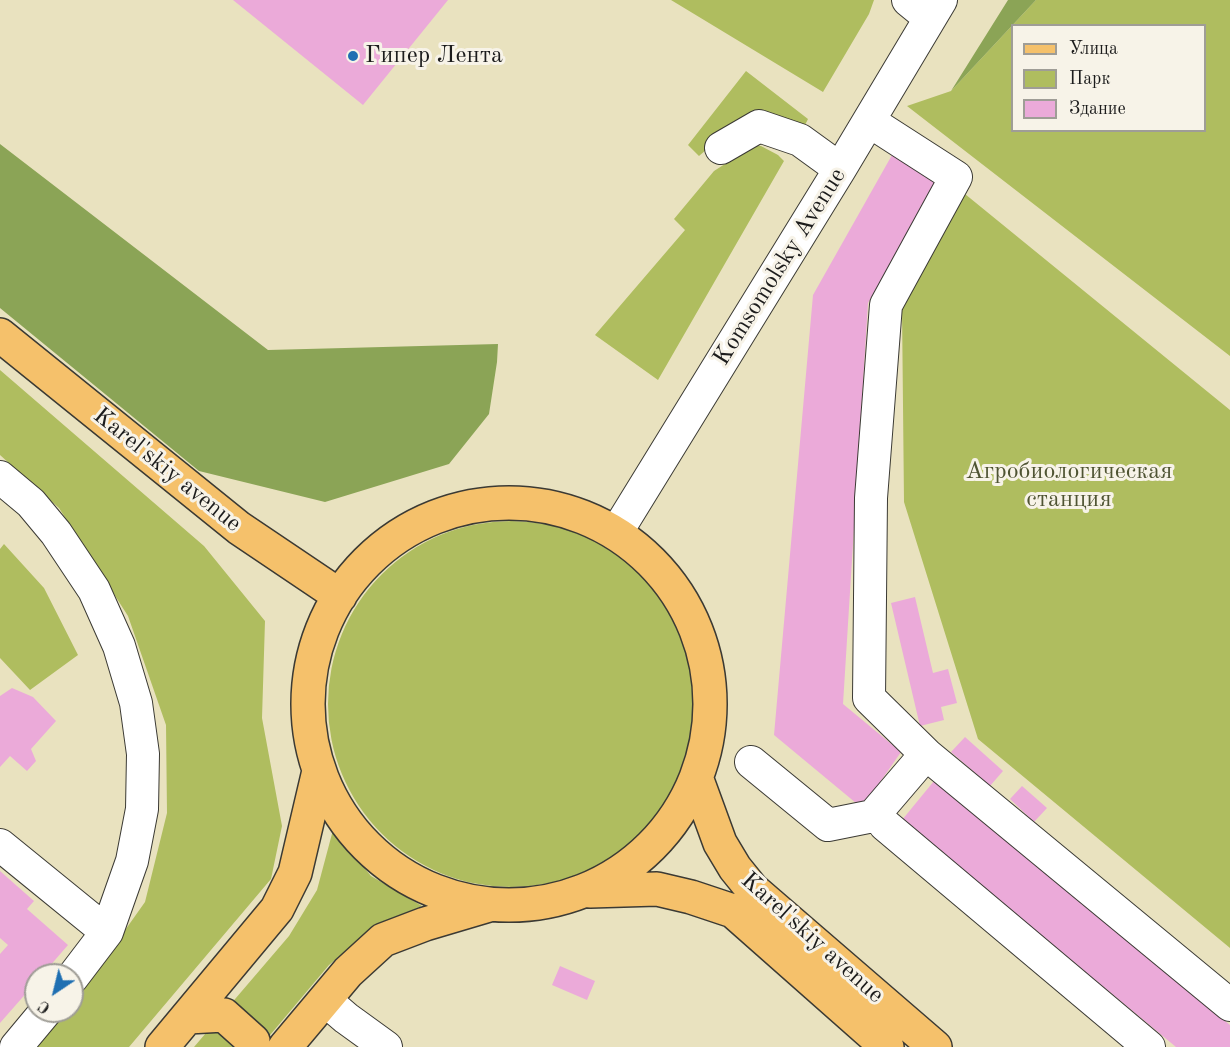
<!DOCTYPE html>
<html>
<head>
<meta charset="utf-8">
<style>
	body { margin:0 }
	#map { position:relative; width:1230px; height:1047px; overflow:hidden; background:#e9e2bf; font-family:"Old Standard TT",serif }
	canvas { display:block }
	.legend { position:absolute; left:1011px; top:24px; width:195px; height:108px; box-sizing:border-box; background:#f7f3e8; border:2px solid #9f9d96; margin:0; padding:8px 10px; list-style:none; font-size:18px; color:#1c1c1c }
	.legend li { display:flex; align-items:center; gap:12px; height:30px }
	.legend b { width:30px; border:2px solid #9f9d96 }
	.north { position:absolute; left:24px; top:963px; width:60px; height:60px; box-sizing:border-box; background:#f7f3e8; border:2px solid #9f9d96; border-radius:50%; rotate:215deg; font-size:16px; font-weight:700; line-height:24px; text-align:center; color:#1c1c1c }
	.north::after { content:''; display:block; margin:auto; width:21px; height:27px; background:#1f6fb2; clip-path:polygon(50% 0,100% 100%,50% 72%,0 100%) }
</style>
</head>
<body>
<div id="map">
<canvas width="1230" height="1047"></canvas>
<ul class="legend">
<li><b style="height:8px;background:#f5c16b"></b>Улица</li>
<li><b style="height:16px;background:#afbd5f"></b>Парк</li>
<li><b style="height:16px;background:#ebaad9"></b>Здание</li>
</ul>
<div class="north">С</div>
</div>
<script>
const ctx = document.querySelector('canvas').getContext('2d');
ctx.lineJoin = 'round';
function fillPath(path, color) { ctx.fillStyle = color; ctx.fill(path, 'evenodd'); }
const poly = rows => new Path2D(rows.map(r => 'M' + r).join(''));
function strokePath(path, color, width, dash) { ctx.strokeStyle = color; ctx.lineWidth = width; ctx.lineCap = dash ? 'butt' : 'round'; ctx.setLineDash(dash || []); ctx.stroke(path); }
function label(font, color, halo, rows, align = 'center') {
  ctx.font = font + ' "Old Standard TT",serif'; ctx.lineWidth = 6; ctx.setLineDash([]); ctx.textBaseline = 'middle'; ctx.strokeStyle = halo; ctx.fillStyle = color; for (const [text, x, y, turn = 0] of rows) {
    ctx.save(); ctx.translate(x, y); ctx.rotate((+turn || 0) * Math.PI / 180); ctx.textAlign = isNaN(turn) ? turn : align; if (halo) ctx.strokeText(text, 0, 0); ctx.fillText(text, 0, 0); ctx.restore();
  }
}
const green = poly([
	[671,0,874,0,869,14,823,92],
	[1036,0,1230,0,1230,356,907,106,951,91],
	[1012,26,1204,26,1204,130,1012,130],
	[746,71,808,119,802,131,776,115,765,112,736,124,699,156,688,145],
	[753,146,761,146,778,155,784,161,658,380,595,335,685,230,674,219,714,171],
	[965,194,1230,410,1230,948,978,739,904,502,902,309],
	[0,370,204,546,265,621,262,718,282,826,271,879,129,1047,37,1047,67,1011,72,1011,72,1005,145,902,167,813,166,725,128,616,59,508,0,455],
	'328 704a183 183 0 1 1 366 0a183 183 0 1 1-366 0Z',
	[4,544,44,588,78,655,30,690,0,658,0,549],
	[333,830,371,876,422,906,372,928,329,965,260,1047,194,1047,289,936,317,890]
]);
const forest = poly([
	[1008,0,1036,0,951,91],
	[0,144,268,350,498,344,497,362,489,414,449,464,325,502,199,471,0,308]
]);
const building = poly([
	[233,0,448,0,363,105],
	[892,155,936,183,868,303,843,704,901,752,862,808,774,735,813,295],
	[915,597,933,673,948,669,957,703,941,707,944,720,920,726,891,603],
	[12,688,33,697,56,721,31,749,36,761,27,771,10,756,0,767,0,696],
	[965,737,1003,771,990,786,951,752],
	[934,781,1230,1025,1230,1047,1176,1047,902,820],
	[1022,786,1047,808,1034,822,1010,799],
	[0,871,34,901,27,909,68,945,42,975,36,975,36,982,0,1023,0,954,8,945,0,938],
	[560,966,595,981,587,1000,552,985]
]);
const minor = poly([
	[908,0,930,18],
	[869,121,956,177,886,305,871,498,869,698,926,754],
	[721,148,759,126,800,140,840,169],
	[0,477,31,503,56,533,94,590,119,646,136,703,143,754,142,809,132,861,107,932,72,978],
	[616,533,840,169,941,0],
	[751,762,828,825,873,816,926,754,1230,1005],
	[885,825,1149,1047],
	[0,845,107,932],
	[325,1000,346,1018,386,1047],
	[16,1047,46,1011]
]);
const major = poly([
	[0,335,239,528,340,596],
	'308 704a201 201 0 1 1 402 0a201 201 0 1 1-402 0Z',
	[697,780,720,843,735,868,752,889,935,1047],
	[590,891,657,889,691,897,733,911,887,1047],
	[188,1017,224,1015,253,1041,253,1047],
	[162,1047,277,909,295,873,318,775],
	[285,1047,348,972,383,940,425,924,489,905]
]);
const markers = [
	[353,56,6,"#1f6fb2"]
];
const poiNames = [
	["Гипер Лента",365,56]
];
const streetNames = [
	["Komsomolsky Avenue",780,267,-58],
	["Karel'skiy avenue",167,470,39],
	["Karel'skiy avenue",812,938,42]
];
const parkNames = [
	["Агробиологическая",1069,472],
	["станция",1069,500]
];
fillPath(green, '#afbd5f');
fillPath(forest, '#8ba456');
fillPath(building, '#ebaad9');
strokePath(minor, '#3b3a34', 34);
strokePath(major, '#3b3a34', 36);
strokePath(minor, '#fff', 32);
strokePath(major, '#f5c16b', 33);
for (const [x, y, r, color] of markers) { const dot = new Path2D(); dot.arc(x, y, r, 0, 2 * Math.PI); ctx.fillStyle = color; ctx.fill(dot); strokePath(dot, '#f7f3e8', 2); }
label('24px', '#1c1c1c', '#f7f3e8', poiNames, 'left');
label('24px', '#1c1c1c', '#f7f3e8', streetNames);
label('24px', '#4f5433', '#f7f3e8', parkNames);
</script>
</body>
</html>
